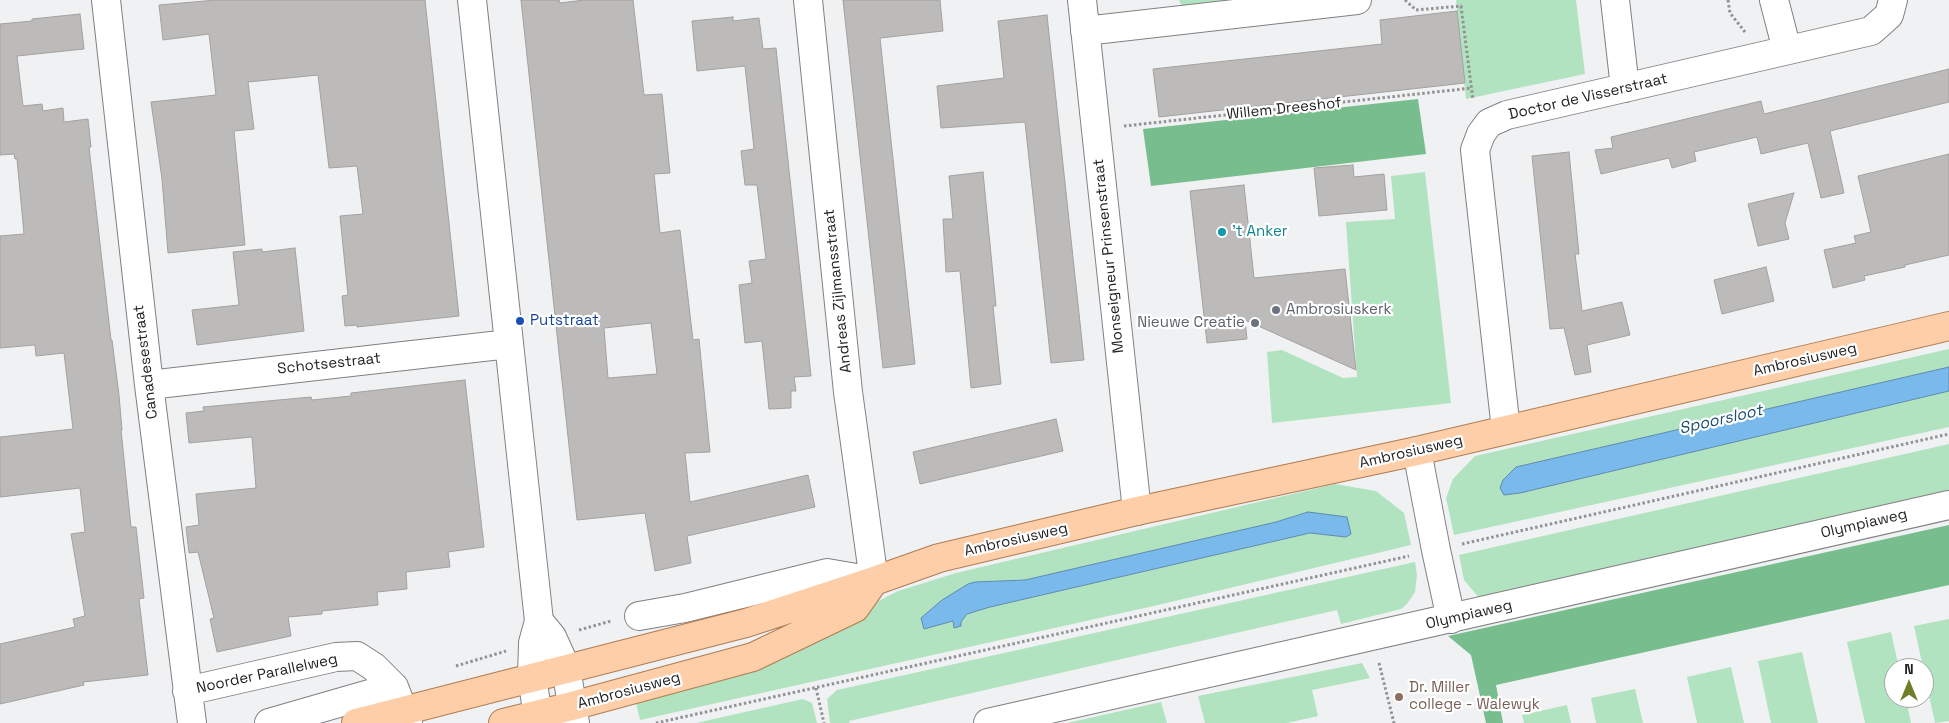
<!DOCTYPE html>
<html>
<head>
<meta charset="utf-8">
<style>
	body { margin:0 }
	#map { position:relative; width:1949px; height:723px; overflow:hidden; background:#f0f1f3; font-family:"Space Grotesk",sans-serif }
	canvas { display:block }
	.north { position:absolute; left:1884px; top:658px; width:50px; height:50px; box-sizing:border-box; background:#fff; border:1px solid #a5a5a6; border-radius:50%; rotate:0deg; font-size:14px; font-weight:700; line-height:20px; text-align:center; color:#1f1f20 }
	.north::after { content:''; display:block; margin:auto; width:18px; height:22px; background:#717c28; clip-path:polygon(50% 0,100% 100%,50% 72%,0 100%) }
</style>
</head>
<body>
<div id="map">
<canvas width="1949" height="723"></canvas>
<div class="north">N</div>
</div>
<script>
const ctx = document.querySelector('canvas').getContext('2d');
ctx.lineJoin = 'round';
function fillPath(path, color) { ctx.fillStyle = color; ctx.fill(path, 'evenodd'); }
const poly = rows => new Path2D(rows.map(r => 'M' + r).join(''));
function strokePath(path, color, width, dash) { ctx.strokeStyle = color; ctx.lineWidth = width; ctx.lineCap = dash ? 'butt' : 'round'; ctx.setLineDash(dash || []); ctx.stroke(path); }
function label(font, color, halo, rows, align = 'center') {
  ctx.font = font + ' "Space Grotesk",sans-serif'; ctx.lineWidth = 4.5; ctx.setLineDash([]); ctx.textBaseline = 'middle'; ctx.strokeStyle = halo; ctx.fillStyle = color; for (const [text, x, y, turn = 0] of rows) {
    ctx.save(); ctx.translate(x, y); ctx.rotate((+turn || 0) * Math.PI / 180); ctx.textAlign = isNaN(turn) ? turn : align; if (halo) ctx.strokeText(text, 0, 0); ctx.fillText(text, 0, 0); ctx.restore();
  }
}
const green = poly([
	[1179,0,1223,0,1223,4,1182,6],
	[1456,0,1576,0,1585,74,1466,99],
	[1425,172,1451,403,1272,423,1267,352,1282,350,1343,378,1357,377,1346,222,1395,219,1391,176],
	[1949,349,1949,367,1516,467,1503,480,1520,493,1949,391,1949,427,1454,535,1446,498,1453,479,1475,456],
	[1949,444,1949,496,1480,599,1464,580,1459,555],
	[1335,484,1376,491,1404,513,1411,545,1158,605,640,720,635,699,845,618,898,591,956,573],
	[1308,512,1346,537,1311,533,990,607,967,614,961,622,961,626,954,628,953,621,975,582,1025,580,1276,522],
	[1415,562,1417,575,1415,592,1407,604,1401,609,1341,624,1337,610,849,721,850,723,830,723,827,699,837,690],
	[1949,619,1949,721,1935,723,1914,626],
	[1891,632,1899,668,1894,668,1894,698,1906,698,1911,723,1865,723,1847,642],
	[1802,652,1818,723,1771,723,1758,661],
	[1362,663,1370,678,1312,690,1318,716,1287,723,1205,723,1198,696],
	[1731,667,1744,723,1697,723,1687,677],
	[1635,689,1643,723,1596,723,1591,698],
	[803,699,812,703,817,723,696,723],
	[1161,702,1167,723,1067,723],
	[1567,705,1571,723,1524,723,1522,715]
]);
const forest = poly([
	[1418,99,1426,154,1151,186,1143,129],
	[1949,525,1949,585,1496,685,1503,723,1486,723,1471,655,1448,636]
]);
const water = poly([
	[1949,367,1949,391,1520,493,1504,495,1500,488,1503,480,1516,467,1949,367],
	[1308,512,1347,517,1351,534,1346,537,1310,533,990,607,967,614,961,622,961,626,954,628,953,621,924,629,921,618,942,600,968,584,975,582,1025,580,1276,522,1308,512]
]);
const building = poly([
	[216,0,425,0,459,316,357,327,357,325,345,326,342,296,348,295,340,216,363,214,357,166,329,168,318,75,248,82,254,129,234,131,245,245,168,253,162,179,151,102,216,95,209,34,163,40,159,5,216,0],
	[521,0,559,0,560,3,584,0,633,0,644,95,662,94,670,173,654,174,660,233,680,230,693,340,699,339,710,452,685,453,690,502,808,475,815,507,687,536,691,563,655,571,645,513,577,520,521,0],
	[651,323,657,374,608,378,604,328,651,323],
	[843,0,940,0,943,31,880,38,915,364,883,368,843,0],
	[1457,11,1465,83,1159,117,1153,69,1382,44,1380,20,1457,11],
	[80,14,84,49,17,56,23,106,42,104,43,111,63,108,64,122,88,119,91,147,89,147,111,340,112,340,119,395,122,430,121,430,131,527,136,527,144,598,139,599,148,675,83,682,84,685,0,704,0,644,75,627,73,619,85,616,71,534,85,532,80,488,0,497,0,437,73,429,64,353,36,356,35,345,0,348,0,236,24,234,17,159,15,159,14,154,0,155,0,24,32,21,32,19,80,14],
	[1047,15,1084,360,1051,363,1025,122,941,128,937,86,1004,78,998,21,1047,15],
	[733,17,733,21,759,18,763,49,776,48,811,376,794,377,796,391,791,391,791,408,769,409,762,341,745,343,739,285,752,283,749,261,766,259,757,185,745,185,741,151,754,149,745,66,697,71,692,21,733,17],
	[1949,69,1949,102,1830,131,1844,193,1821,198,1808,143,1761,154,1757,137,1694,152,1696,161,1672,168,1669,158,1601,174,1595,150,1613,148,1611,137,1761,101,1764,114,1949,69],
	[1569,152,1579,254,1575,254,1582,311,1622,302,1630,335,1587,345,1591,372,1575,375,1564,328,1550,329,1532,156,1569,152],
	[1949,154,1949,255,1905,265,1905,267,1864,276,1865,280,1833,288,1824,250,1856,243,1854,236,1871,232,1858,176,1949,154],
	[1353,165,1354,177,1384,174,1387,210,1319,216,1314,168,1353,165],
	[983,172,996,306,993,306,1001,384,971,388,960,271,946,272,943,219,953,219,949,176,983,172],
	[1244,185,1254,278,1345,269,1356,370,1245,320,1247,339,1207,343,1190,191,1244,185],
	[1794,193,1785,223,1789,239,1758,246,1748,204,1794,193],
	[295,248,304,331,197,345,192,310,239,305,233,252,262,249,262,252,295,248],
	[1766,267,1774,301,1722,314,1714,280,1766,267],
	[465,380,484,547,448,552,450,567,406,572,407,589,377,592,378,605,322,611,322,614,288,617,291,636,217,652,210,619,214,618,198,552,189,553,186,527,199,525,196,494,256,488,252,437,189,443,186,413,204,411,203,407,311,397,312,400,351,396,351,393,465,380],
	[1056,419,1063,451,920,484,913,452,1056,419]
]);
const path = poly([
	[1405,0,1416,10,1461,6,1473,100],
	[1728,0,1730,13,1745,32],
	[1124,126,1472,88],
	[1462,544,1949,434],
	[579,630,611,621],
	[1379,663,1394,723],
	[456,666,506,651],
	[816,688,824,723],
	[656,723,1409,556]
]);
const minor = poly([
	[106,0,149,385,192,723],
	[472,0,539,621,533,643,532,677,539,723],
	[1082,0,1137,511],
	[1615,0,1625,88],
	[1774,0,1787,50],
	[1085,31,1357,0],
	[149,385,509,344],
	[1506,430,1475,150,1481,134,1489,123,1507,115,1871,31,1889,15,1893,0],
	[1417,451,1436,550,1451,619],
	[639,616,685,608,827,573,874,581,848,392,808,0],
	[539,621,552,637,566,668,575,723],
	[187,691,336,657,357,656,374,667,394,687,408,723],
	[269,723,394,687],
	[988,723,1949,505]
]);
const major = poly([
	[356,723,746,623,874,581,939,558,1137,511,1417,451,1949,326],
	[503,723,572,706,753,657,855,608,874,581]
]);
const markers = [
	[1222,232,5,"#0f9aa8"],
	[1276,310,5,"#6b7280"],
	[520,321,5,"#1a4fb4"],
	[1255,323,5,"#6b7280"],
	[1399,697,5,"#8d6e63"]
];
const streetNames = [
	["Doctor de Visserstraat",1588,97,-13],
	["Willem Dreeshof",1284,109,-6],
	["Monseigneur Prinsenstraat",1109,256,-96],
	["Andreas Zijlmansstraat",838,291,-96],
	["Ambrosiusweg",1805,360,-13],
	["Canadesestraat",146,362,-97],
	["Schotsestraat",329,364,-6],
	["Ambrosiusweg",1411,452,-13],
	["Olympiaweg",1864,524,-13],
	["Ambrosiusweg",1016,540,-13],
	["Olympiaweg",1469,615,-13],
	["Noorder Parallelweg",267,674,-12],
	["Ambrosiusweg",629,691,-15]
];
const cultureNames = [
	["'t Anker",1232,232]
];
const worshipNames = [
	["Ambrosiuskerk",1286,310],
	["Nieuwe Creatie",1245,323,"right"]
];
const transitNames = [
	["Putstraat",530,321]
];
const educationNames = [
	["Dr. Miller",1409,688],
	["college - Walewyk",1409,705]
];
const waterNames = [
	["Spoorsloot",1721,420,-13]
];
fillPath(green, '#b2e3c0');
fillPath(forest, '#78bd8d');
fillPath(water, '#79b9eb');
strokePath(water, '#5e8bae', 1);
fillPath(building, '#bdbbba');
strokePath(building, '#a3a1a0', 1);
strokePath(minor, '#808082', 30);
strokePath(major, '#af7c53', 30);
strokePath(path, '#929294', 3, [2.5, 2.5]);
strokePath(minor, '#fff', 28);
strokePath(major, '#fecea8', 28);
for (const [x, y, r, color] of markers) { const dot = new Path2D(); dot.arc(x, y, r, 0, 2 * Math.PI); ctx.fillStyle = color; ctx.fill(dot); strokePath(dot, '#fff', 2); }
label('15px', '#1f1f20', '#fff', streetNames);
label('15px', '#0d838f', '#fff', cultureNames, 'left');
label('15px', '#5b616d', '#fff', worshipNames, 'left');
label('15px', '#164399', '#fff', transitNames, 'left');
label('15px', '#785e54', '#fff', educationNames, 'left');
label('italic 16px', '#204f71', '#fff', waterNames);
</script>
</body>
</html>
